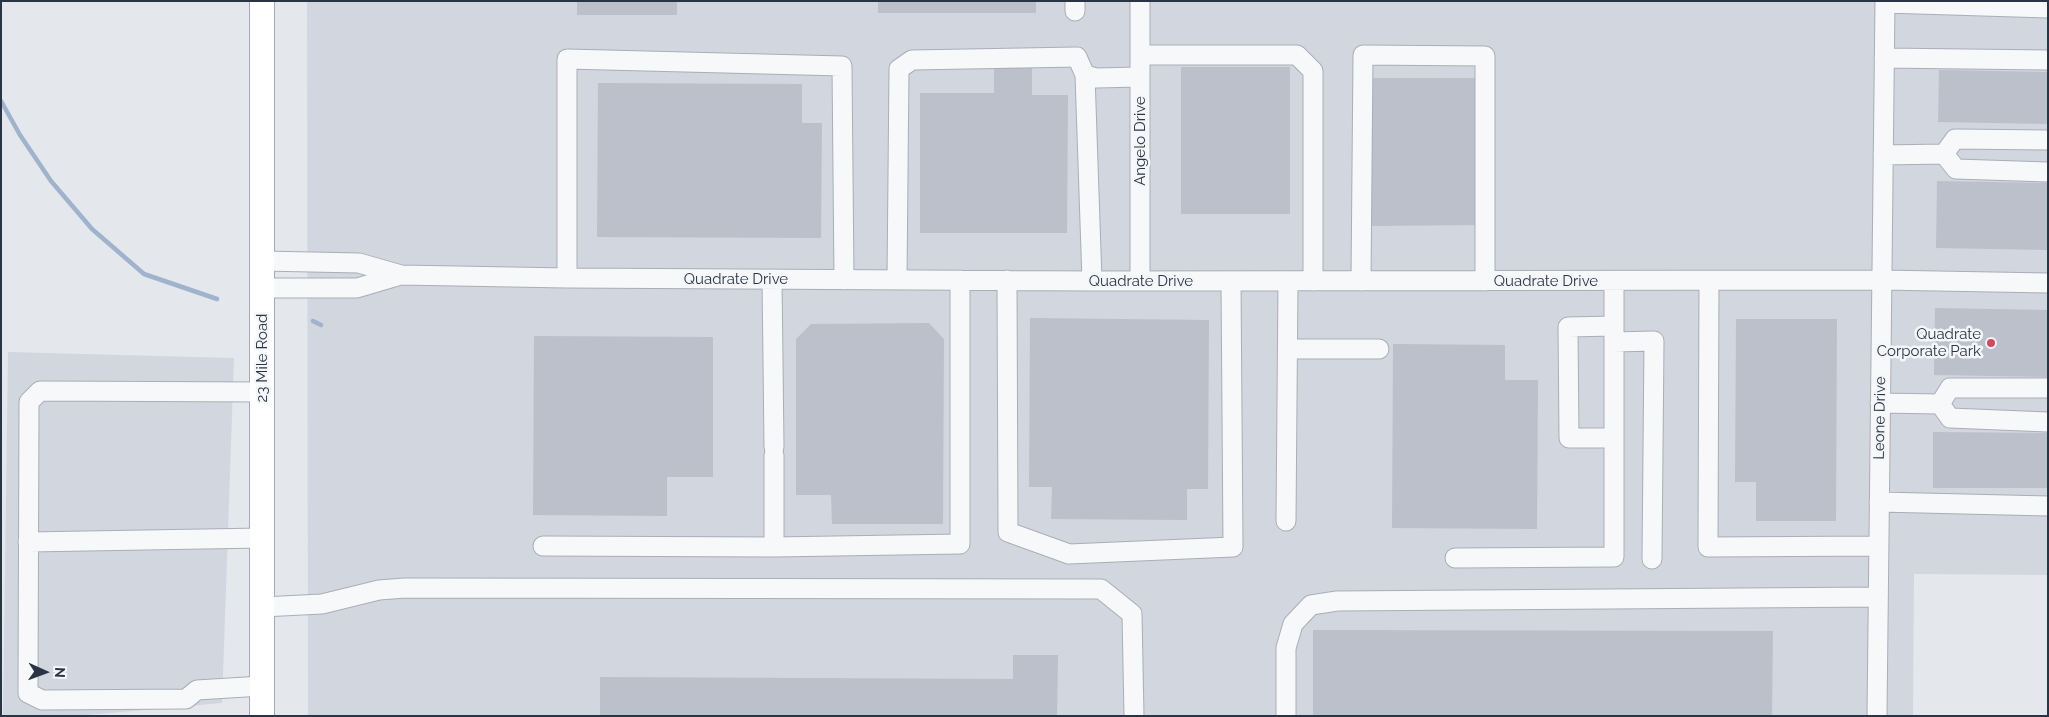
<!DOCTYPE html>
<html>
<head>
<meta charset="utf-8">
<style>
	body { margin:0 }
	#map { position:relative; width:2049px; height:717px; overflow:hidden; background:#e4e7ec; font-family:Raleway,sans-serif }
	canvas { display:block }
	.frame { position:absolute; inset:0; border:2px solid #2b3445; pointer-events:none }
	.north { position:absolute; left:20px; top:647px; width:50px; height:50px; -webkit-text-stroke:4px #f4f6f9; paint-order:stroke; rotate:92deg; font-size:14px; font-weight:700; line-height:20px; text-align:center; color:#2b3445 }
	.north::after { content:''; display:block; margin:auto; width:18px; height:22px; background:#2b3445; clip-path:polygon(50% 0,100% 100%,50% 72%,0 100%) }
</style>
</head>
<body>
<div id="map">
<canvas width="2049" height="717"></canvas>
<div class="frame"></div>
<div class="north">N</div>
</div>
<script>
const ctx = document.querySelector('canvas').getContext('2d');
ctx.lineJoin = 'round';
function fillPath(path, color) { ctx.fillStyle = color; ctx.fill(path, 'evenodd'); }
const poly = rows => new Path2D(rows.map(r => 'M' + r).join(''));
function strokePath(path, color, width, dash) { ctx.strokeStyle = color; ctx.lineWidth = width; ctx.lineCap = dash ? 'butt' : 'round'; ctx.setLineDash(dash || []); ctx.stroke(path); }
function label(font, color, halo, rows, align = 'center') {
  ctx.font = font + ' Raleway,sans-serif'; ctx.lineWidth = 5; ctx.setLineDash([]); ctx.textBaseline = 'middle'; ctx.strokeStyle = halo; ctx.fillStyle = color; for (const [text, x, y, turn = 0] of rows) {
    ctx.save(); ctx.translate(x, y); ctx.rotate((+turn || 0) * Math.PI / 180); ctx.textAlign = isNaN(turn) ? turn : align; if (halo) ctx.strokeText(text, 0, 0); ctx.fillText(text, 0, 0); ctx.restore();
  }
}
const built = poly([
	[307,1,2048,1,2048,575,1914,574,1913,716,308,716],
	[8,352,234,358,222,703,77,716,3,716]
]);
const stream = poly([
	[1,101,20,135,51,181,92,229,144,274,217,299],
	[313,321,321,325]
]);
const building = poly([
	[577,1,677,1,677,15,577,15],
	[878,1,1036,1,1036,13,878,13],
	[994,66,1032,66,1032,95,1068,95,1067,233,920,233,920,93,994,93],
	[1181,67,1290,67,1290,214,1181,214],
	[1939,70,2048,72,2048,124,1938,122],
	[1371,78,1480,78,1480,225,1371,226],
	[598,83,802,84,802,123,822,123,821,238,597,237],
	[1937,181,2048,183,2048,250,1936,248],
	[1935,308,2048,310,2048,377,1934,375],
	[1030,318,1209,320,1208,489,1187,489,1187,520,1051,519,1052,487,1029,487],
	[1736,319,1837,319,1836,521,1756,521,1756,482,1735,482],
	[929,323,944,339,943,524,832,524,831,495,796,495,796,339,811,324],
	[534,336,713,337,713,477,667,477,667,516,533,515],
	[1393,344,1505,345,1505,380,1538,380,1537,529,1392,528],
	[1933,432,2048,433,2048,488,1933,488],
	[1313,630,1773,631,1772,716,1313,716],
	[1013,655,1058,655,1057,716,600,716,600,677,1013,679]
]);
const minor = poly([
	[1140,1,1140,281],
	[1885,3,2048,8],
	[1075,11,1075,1],
	[1140,55,1297,55,1313,71,1313,281],
	[1884,58,2048,60],
	[1085,75,1092,281],
	[1944,154,1956,169,2048,172],
	[1883,155,1944,154,1955,139,2048,140],
	[401,275,567,278,1092,281,1882,280,2048,283],
	[567,278,567,59,842,66,844,280],
	[772,279,774,447],
	[897,280,899,69,912,60,1077,57,1085,75,1096,78,1140,77],
	[1007,280,1008,532,1069,554,1233,547,1231,281],
	[1361,281,1363,55,1485,56,1485,281],
	[1709,281,1708,547,1879,546],
	[262,288,357,288,401,275,359,263,263,261],
	[1614,326,1568,327,1569,438,1614,438],
	[1614,342,1654,341,1652,559],
	[1288,349,1379,349],
	[1880,403,1940,404,1950,388,2048,388],
	[1940,404,1950,418,2048,422],
	[774,455,774,547,960,544,960,280],
	[1879,502,2048,506],
	[1286,521,1288,281],
	[28,542,262,538],
	[543,546,774,547],
	[1455,558,1614,557,1614,281],
	[262,607,322,604,379,590,405,588,1101,589,1132,614,1134,716],
	[262,686,197,690,186,699,42,700,28,693,29,402,40,391,262,392],
	[1286,716,1286,648,1293,624,1311,605,1337,601,1878,597],
	[1877,716,1885,1]
]);
const major = poly([
	[262,1,262,716]
]);
const markers = [
	[1991,343,5,"#d1495b"]
];
const streetNames = [
	["Angelo Drive",1140,141,-90],
	["Quadrate Drive",736,279],
	["Quadrate Drive",1141,281],
	["Quadrate Drive",1546,281],
	["23 Mile Road",262,358,-90],
	["Leone Drive",1880,418,-89]
];
const poiNames = [
	["Quadrate",1981,334],
	["Corporate Park",1981,351]
];
fillPath(built, '#d2d6de');
strokePath(stream, '#9fb4cc', 4.5);
fillPath(building, '#bbc0ca');
strokePath(minor, '#a9aeb7', 21);
strokePath(major, '#a3abb8', 26);
strokePath(minor, '#f7f8fa', 19);
strokePath(major, '#fff', 24);
for (const [x, y, r, color] of markers) { const dot = new Path2D(); dot.arc(x, y, r, 0, 2 * Math.PI); ctx.fillStyle = color; ctx.fill(dot); strokePath(dot, '#f4f6f9', 2); }
label('15px', '#2b3445', '#f4f6f9', streetNames);
label('15px', '#2b3445', '#f4f6f9', poiNames, 'right');
</script>
</body>
</html>
